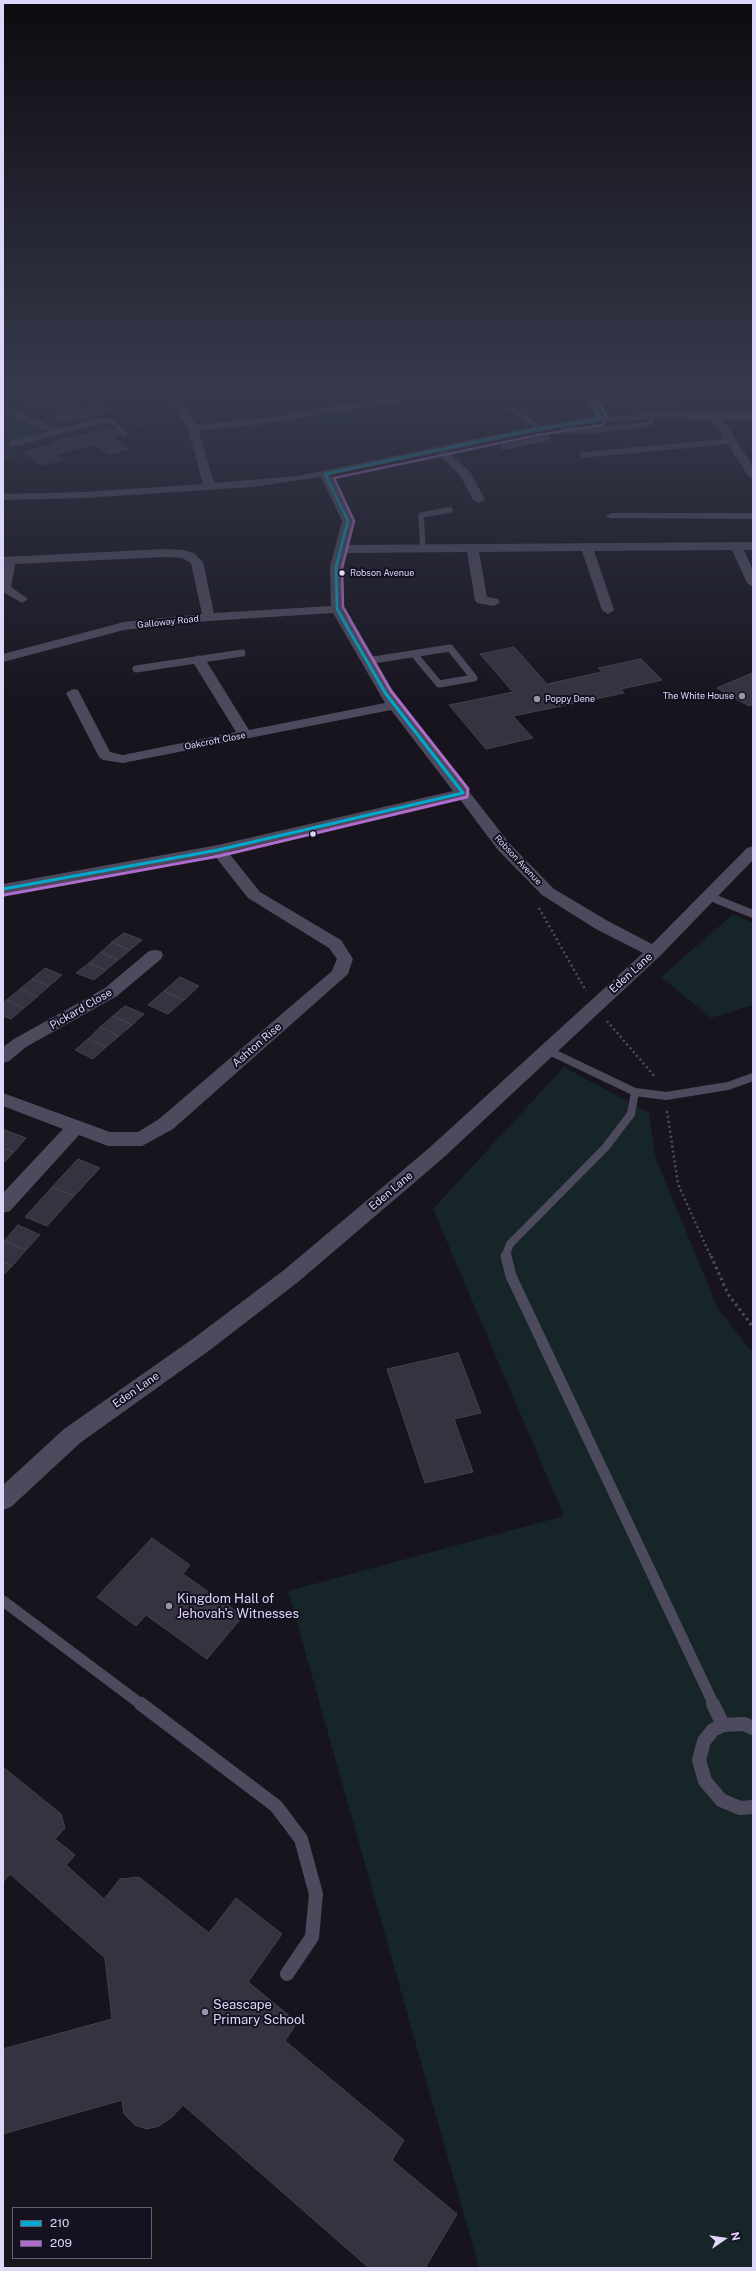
<!DOCTYPE html>
<html>
<head>
<meta charset="utf-8">
<style>
	body { margin:0 }
	#map { position:relative; width:756px; height:2271px; overflow:hidden; background:#17141e; font-family:"Public Sans",sans-serif }
	canvas { display:block }
	.frame { position:absolute; inset:0; border:4px solid #dfd7f9; pointer-events:none }
	.legend { position:absolute; left:12px; top:2207px; width:140px; height:52px; box-sizing:border-box; background:#161121; border:1px solid #666077; margin:0; padding:5px 7px; list-style:none; font-size:12px; color:#dfd7f9 }
	.legend li { display:flex; align-items:center; gap:8px; height:20px }
	.legend b { width:20px; border:1px solid #666077 }
	.north { position:absolute; left:704px; top:2219px; width:40px; height:40px; -webkit-text-stroke:3px #161121; paint-order:stroke; rotate:77deg; font-size:11px; font-weight:700; line-height:16px; text-align:center; color:#dfd7f9 }
	.north::after { content:''; display:block; margin:auto; width:14px; height:18px; background:#dfd7f9; clip-path:polygon(50% 0,100% 100%,50% 72%,0 100%) }
</style>
</head>
<body>
<div id="map">
<canvas width="756" height="2271"></canvas>
<div class="frame"></div>
<ul class="legend">
<li><b style="height:5px;background:#00a9ce"></b>210</li>
<li><b style="height:5px;background:#b06ccc"></b>209</li>
</ul>
<div class="north">N</div>
</div>
<script>
const ctx = document.querySelector('canvas').getContext('2d');
ctx.lineJoin = 'round';
function fillPath(path, color) { ctx.fillStyle = color; ctx.fill(path, 'evenodd'); }
const poly = rows => new Path2D(rows.map(r => 'M' + r).join(''));
function strokePath(path, color, width, dash) { ctx.strokeStyle = color; ctx.lineWidth = width; ctx.lineCap = dash ? 'butt' : 'round'; ctx.setLineDash(dash || []); ctx.stroke(path); }
function label(font, color, halo, rows, align = 'center') {
  ctx.font = font + ' "Public Sans",sans-serif'; ctx.lineWidth = 4; ctx.setLineDash([]); ctx.textBaseline = 'middle'; ctx.strokeStyle = halo; ctx.fillStyle = color; for (const [text, x, y, turn = 0] of rows) {
    ctx.save(); ctx.translate(x, y); ctx.rotate((+turn || 0) * Math.PI / 180); ctx.textAlign = isNaN(turn) ? turn : align; if (halo) ctx.strokeText(text, 0, 0); ctx.fillText(text, 0, 0); ctx.restore();
  }
}
const green = poly([
	[511,395,578,395,579,396,513,399],
	[603,395,674,395,687,409,618,411],
	[360,410,365,411,357,415,358,423,242,427,243,425,298,418,301,422,333,418,346,414,349,411],
	[15,418,44,431,38,435,6,444,24,455,7,460,3,459,3,420,6,421],
	[733,914,753,923,753,1005,711,1018,661,977],
	[564,1067,649,1113,655,1156,718,1309,753,1353,753,2268,479,2268,288,1591,564,1516,433,1209]
]);
const building = poly([
	[22,395,49,395,52,397,60,396,80,409,100,404,110,411,63,423,53,416,60,414,50,407,38,410,28,403,34,402,22,395],
	[112,429,121,435,112,438,128,448,109,455,94,444,55,454,62,460,42,465,24,452,54,444,51,442,112,429],
	[514,647,547,684,602,672,598,668,641,659,662,680,621,689,624,693,513,716,533,738,486,749,449,705,513,692,480,654,514,647],
	[752,673,753,704,749,706,717,688,752,673],
	[124,933,142,940,130,950,112,942,124,933],
	[112,942,130,950,118,960,101,952,112,942],
	[101,952,118,960,106,970,89,963,101,952],
	[89,963,106,970,94,980,76,973,89,963],
	[45,968,62,975,49,986,32,979,45,968],
	[180,977,199,986,184,1000,164,991,180,977],
	[32,979,49,986,37,997,20,989,32,979],
	[20,989,37,997,24,1008,7,1000,20,989],
	[164,991,184,1000,168,1014,148,1005,164,991],
	[7,1000,24,1008,11,1019,3,1016,3,1003,7,1000],
	[125,1006,144,1014,132,1025,113,1016,125,1006],
	[113,1016,132,1025,119,1036,100,1027,113,1016],
	[100,1027,119,1036,106,1047,88,1039,100,1027],
	[88,1039,106,1047,93,1059,75,1050,88,1039],
	[5,1130,26,1138,14,1152,3,1148,3,1132,5,1130],
	[3,1148,14,1152,3,1163,3,1148],
	[78,1159,100,1168,74,1196,52,1187,78,1159],
	[52,1187,74,1196,47,1226,25,1217,52,1187],
	[18,1225,40,1235,26,1250,4,1241,18,1225],
	[4,1241,26,1250,12,1266,3,1262,4,1241],
	[3,1262,12,1266,3,1275,3,1262],
	[458,1353,481,1413,454,1419,473,1472,425,1483,387,1369,458,1353],
	[152,1538,190,1565,183,1574,243,1616,207,1659,146,1615,136,1626,97,1597,152,1538],
	[3,1767,61,1814,65,1828,55,1839,75,1855,66,1865,104,1899,120,1879,139,1877,209,1933,236,1898,282,1934,248,1982,297,2022,285,2041,404,2140,392,2160,457,2214,425,2268,369,2268,183,2105,172,2117,159,2126,147,2129,135,2125,124,2114,122,2100,3,2134,3,2049,112,2019,105,1958,10,1874,3,1882,3,1767]
]);
const pathFar2 = poly([
	[677,395,682,400],
	[638,402,646,396],
	[136,425,171,422],
	[3,462,8,457]
]);
const pathFar1 = poly([
	[539,908,586,991],
	[607,1021,656,1078],
	[667,1111,678,1184,711,1257]
]);
const path = poly([
	[711,1256,728,1294,753,1327]
]);
const laneFar4 = poly([
	[512,409,540,429],
	[560,425,568,430,587,431,644,425,651,422,651,416],
	[12,444,103,420,111,421,124,433],
	[504,447,547,438],
	[583,455,731,441],
	[423,548,421,515,450,510]
]);
const laneFar3 = poly([
	[367,661,450,648,474,678,439,684,414,654],
	[136,669,242,653],
	[710,897,720,901]
]);
const laneFar2 = poly([
	[718,900,753,914],
	[547,1050,635,1092,666,1096,728,1086,753,1077],
	[505,1257,510,1244,605,1148,631,1114,635,1092]
]);
const laneFar1 = poly([
	[506,1256,511,1276,714,1705],
	[3,1601,142,1705]
]);
const lane = poly([
	[141,1704,276,1806,301,1839,316,1894,312,1937,287,1974],
	[713,1704,723,1725],
	[753,1728,744,1724,723,1725,713,1730,704,1741,699,1760,705,1781,721,1800,740,1808,753,1807]
]);
const street = poly([
	[160,395,172,395,183,404,196,425,278,416,400,395,424,395,419,398,278,422,199,431,214,483,298,476,537,426,595,417,582,395,592,395,604,416,655,413,753,414,753,420,723,420,753,466,753,478,749,477,712,420,655,419,601,422,537,432,447,451,471,473,485,500,479,503,473,500,460,475,437,453,331,475,354,521,348,545,753,542,753,550,744,550,753,570,753,587,747,583,732,550,594,551,614,610,608,614,602,610,582,551,479,552,487,597,498,599,500,602,494,606,477,603,475,600,467,552,346,553,342,567,343,609,392,693,510,844,554,889,608,921,652,944,747,848,753,846,753,860,660,956,442,1159,298,1282,210,1350,80,1443,11,1507,3,1510,3,1485,64,1429,194,1338,284,1270,428,1149,643,953,596,929,542,895,498,850,459,798,228,852,260,892,341,940,353,959,348,974,173,1129,142,1146,108,1146,79,1135,10,1211,3,1213,3,1193,63,1129,3,1106,3,1093,110,1132,138,1132,159,1119,332,971,337,959,329,948,248,898,214,855,3,894,3,884,218,845,453,791,391,710,123,763,103,760,99,757,66,693,73,689,78,690,110,752,123,755,236,732,191,659,198,655,205,659,249,730,385,703,333,613,209,621,124,630,3,662,3,654,124,622,202,614,191,563,182,558,166,557,15,564,11,587,28,599,22,603,3,592,3,557,166,549,183,550,194,553,203,562,214,613,331,606,330,567,342,521,321,477,252,487,84,498,3,500,3,494,84,492,203,484,188,428,175,408,160,395],
	[3,405,61,430,62,432,57,435,53,434,3,412,3,405],
	[612,513,753,513,753,519,608,518,606,516,612,513],
	[155,950,161,951,163,955,161,959,117,996,26,1047,9,1061,3,1063,3,1047,14,1039,105,988,149,951,155,950]
]);
const bus1Far1 = poly([
	[343,619,337,609,336,567,348,521,325,474,537,429,601,419,587,395]
]);
const bus1 = poly([
	[3,889,218,850,463,793,386,694,342,618]
]);
const bus2Far1 = poly([
	[350,619,343,607,342,568,354,521,334,478,538,435,603,425,607,417,594,395]
]);
const bus2 = poly([
	[4,895,219,856,467,797,468,789,391,691,349,618]
]);
const markers = [
	[342,573,3.5,"#dfd7f9"],
	[742,696,4,"#9993ac"],
	[537,699,4,"#9993ac"],
	[313,834,3.5,"#dfd7f9"],
	[169,1606,4,"#9993ac"],
	[205,2012,4,"#9993ac"]
];
const farBusnames = [
	["Robson Avenue",350,573]
];
const farStreetnames = [
	["Galloway Road",168,622,-6],
	["Oakcroft Close",215,741,-11],
	["Robson Avenue",518,860,47]
];
const farPoinames = [
	["The White House",734,696],
	["Poppy Dene",545,699,"left"]
];
const streetNames = [
	["Eden Lane",631,973,-42],
	["Pickard Close",81,1009,-30],
	["Ashton Rise",257,1045,-41],
	["Eden Lane",391,1191,-40],
	["Eden Lane",136,1390,-35]
];
const nearPoinames = [
	["Kingdom Hall of",177,1599],
	["Jehovah's Witnesses",177,1614],
	["Seascape",213,2005],
	["Primary School",213,2020]
];
fillPath(green, '#152528');
fillPath(building, '#363240');
strokePath(building, '#454150', 1);
strokePath(pathFar2, '#49505d', 1.5, [1, 2]);
strokePath(pathFar1, '#49505d', 2.5, [2, 3]);
strokePath(path, '#49505d', 3, [2.5, 3.5]);
strokePath(laneFar4, '#4e4a5d', 5.5);
strokePath(laneFar3, '#4e4a5d', 7);
strokePath(laneFar2, '#4e4a5d', 8);
strokePath(laneFar1, '#4e4a5d', 11);
strokePath(lane, '#4e4a5d', 14);
fillPath(street, '#4e4a5d');
strokePath(bus1Far1, '#00a9ce', 2.5);
strokePath(bus1, '#00a9ce', 3);
strokePath(bus2Far1, '#b06ccc', 2.5);
strokePath(bus2, '#b06ccc', 3);
const sky = ctx.createLinearGradient(0, 0, 0, 713);
sky.addColorStop(0, '#0d0b10');
sky.addColorStop(0.55, '#363a4c');
sky.addColorStop(1, '#363a4c00');
ctx.fillStyle = sky;
ctx.fillRect(0, 0, 756, 713);
for (const [x, y, r, color] of markers) { const dot = new Path2D(); dot.arc(x, y, r, 0, 2 * Math.PI); ctx.fillStyle = color; ctx.fill(dot); strokePath(dot, '#161121', 1.5); }
label('9px', '#dfd7f9', '#161121', farBusnames, 'left');
label('9px', '#dfd7f9', '#161121', farStreetnames);
label('9px', '#dfd7f9', '#161121', farPoinames, 'right');
label('11px', '#dfd7f9', '#161121', streetNames);
label('13px', '#dfd7f9', '#161121', nearPoinames, 'left');
</script>
</body>
</html>
